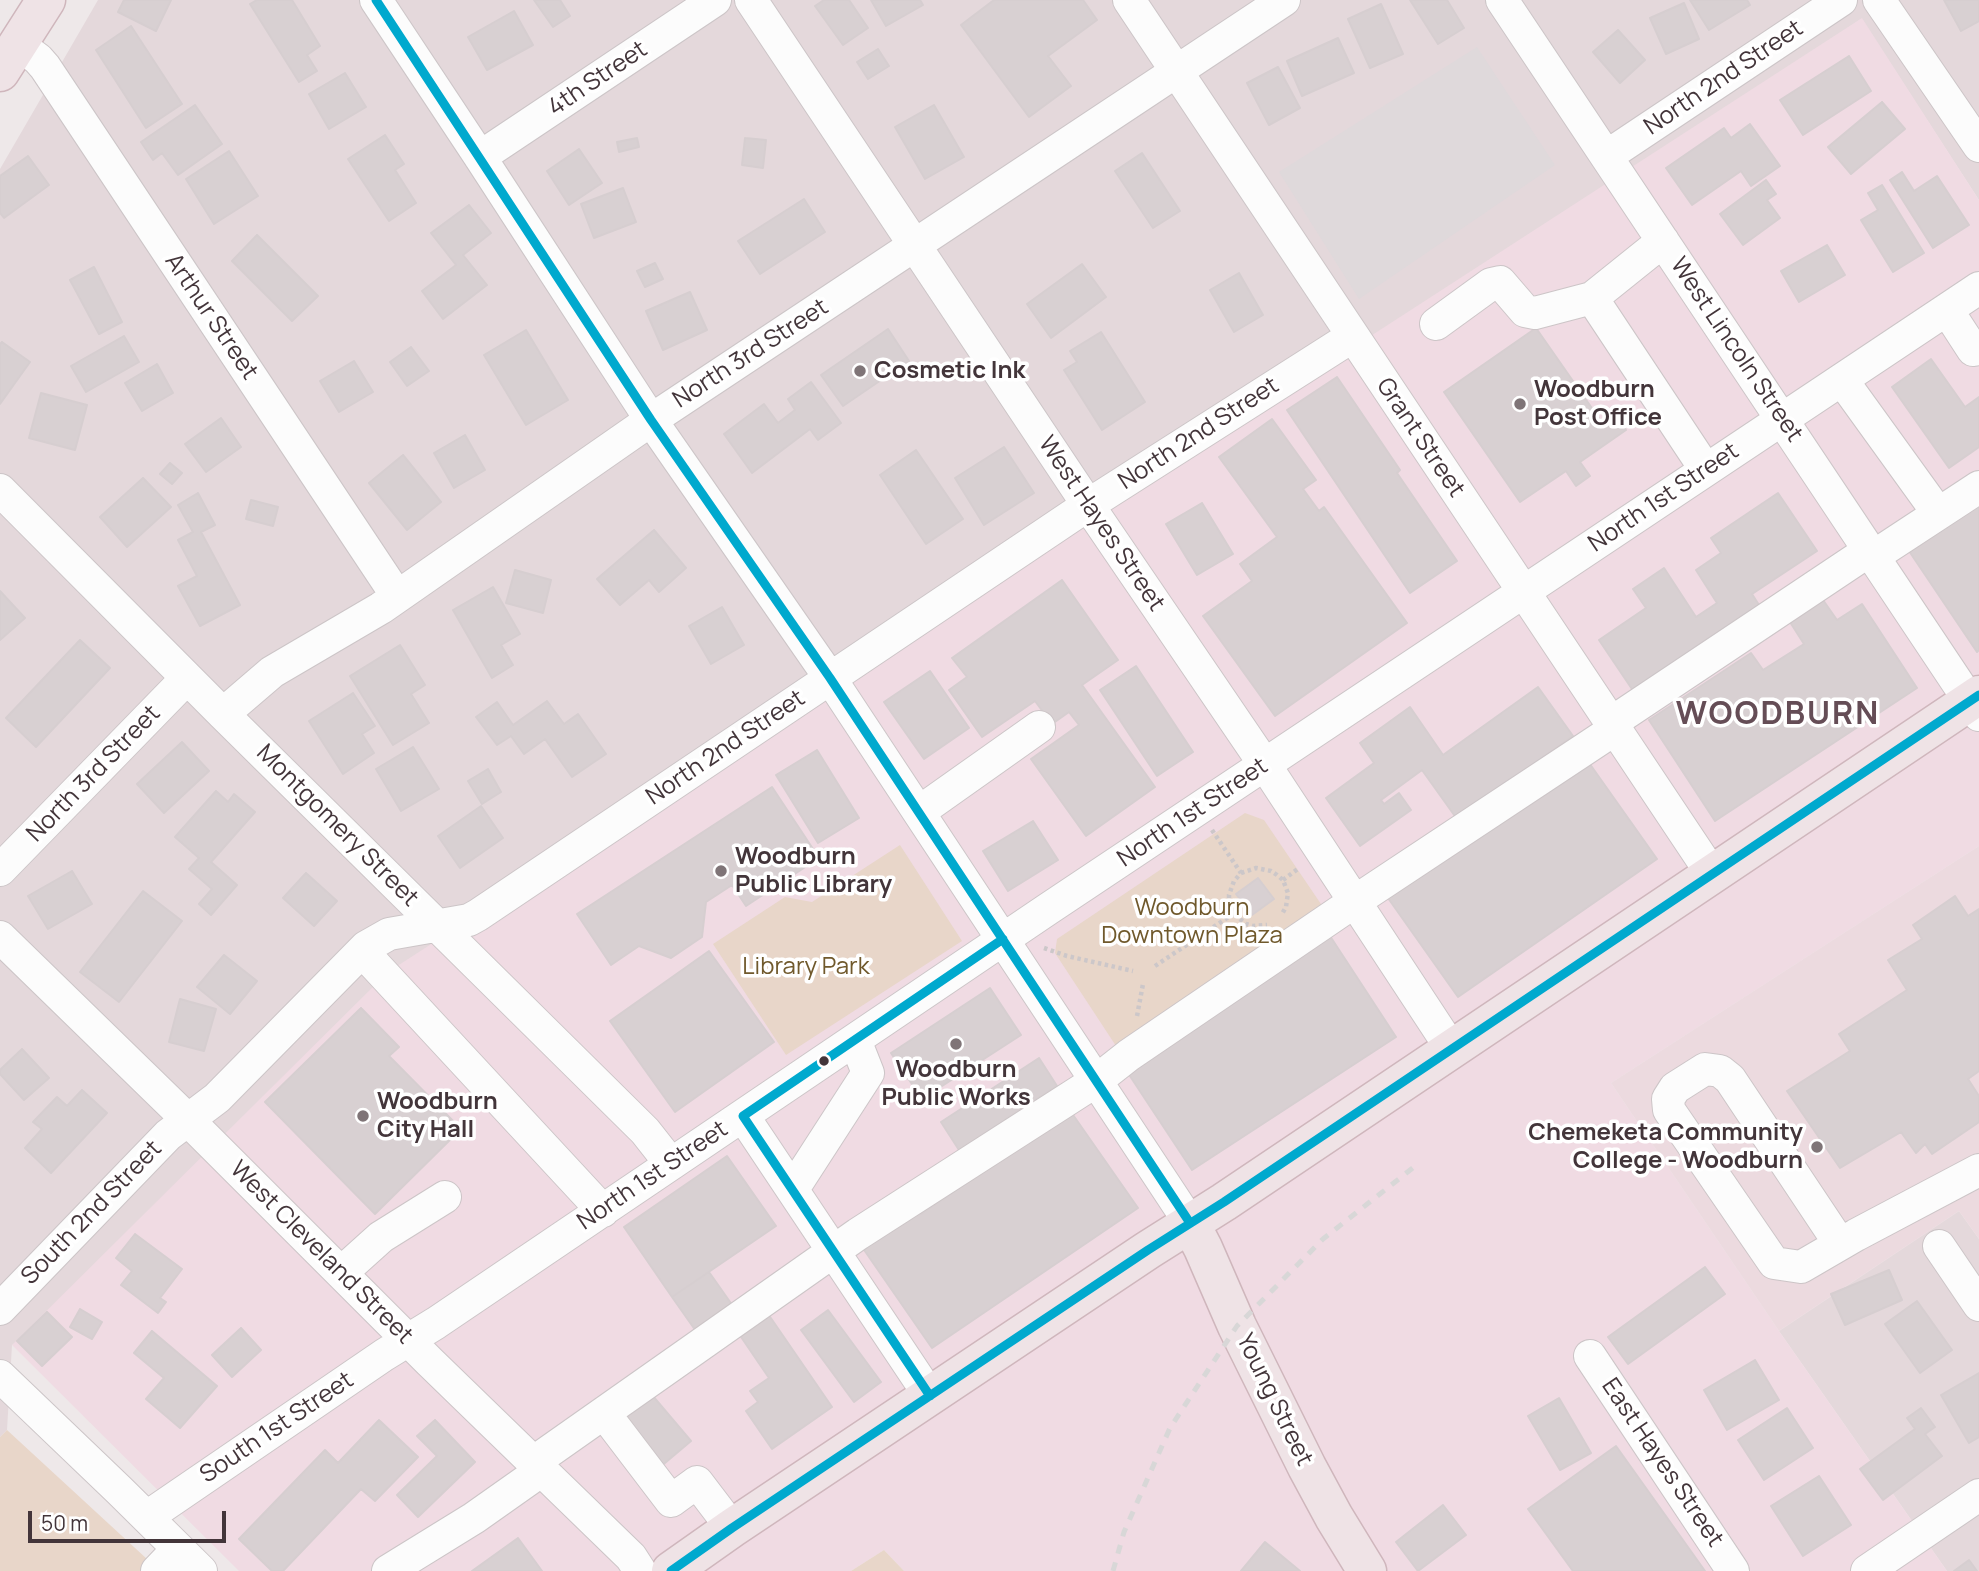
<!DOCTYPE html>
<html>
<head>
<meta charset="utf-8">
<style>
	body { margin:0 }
	#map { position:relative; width:1979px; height:1571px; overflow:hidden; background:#eee8e9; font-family:Manrope,sans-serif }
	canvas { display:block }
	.scale { position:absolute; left:28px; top:1511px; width:198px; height:32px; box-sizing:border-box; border:4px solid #43353a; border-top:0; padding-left:9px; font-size:21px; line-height:24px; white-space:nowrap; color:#43353a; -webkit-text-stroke:5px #fff; paint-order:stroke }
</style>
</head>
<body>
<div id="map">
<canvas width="1979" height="1571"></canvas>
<div class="scale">50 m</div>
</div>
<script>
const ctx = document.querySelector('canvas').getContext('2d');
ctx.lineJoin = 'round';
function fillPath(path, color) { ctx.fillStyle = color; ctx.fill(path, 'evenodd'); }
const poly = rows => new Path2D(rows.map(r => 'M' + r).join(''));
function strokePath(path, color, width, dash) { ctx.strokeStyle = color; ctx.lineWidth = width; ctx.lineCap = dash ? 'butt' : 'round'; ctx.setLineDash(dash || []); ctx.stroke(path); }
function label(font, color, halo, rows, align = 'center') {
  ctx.font = font + ' Manrope,sans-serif'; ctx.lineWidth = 7; ctx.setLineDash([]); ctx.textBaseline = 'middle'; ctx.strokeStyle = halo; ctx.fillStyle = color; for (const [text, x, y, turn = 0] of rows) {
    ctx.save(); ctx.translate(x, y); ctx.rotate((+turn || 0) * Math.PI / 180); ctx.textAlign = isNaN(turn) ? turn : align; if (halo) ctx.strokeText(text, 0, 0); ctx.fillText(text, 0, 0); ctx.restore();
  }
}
const residential = poly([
	[98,0,1979,0,1979,200,1861,19,12,1345,7,1430,0,1437,0,169],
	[1959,1211,1979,1239,1979,1571,1947,1571,1779,1331]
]);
const commercial = poly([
	[1862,18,1979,200,1979,846,1611,1083,1779,1331,1947,1571,904,1571,884,1550,851,1571,239,1571,12,1345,388,972]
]);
const education = poly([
	[1979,846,1979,1239,1959,1211,1779,1331,1611,1083]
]);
const green = poly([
	[1245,813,1264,820,1323,907,1116,1046,1055,953,1057,939],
	[900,845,962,941,786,1055,713,944,785,897,812,902],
	[7,1430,160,1571,0,1571,0,1437],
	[884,1550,904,1571,851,1571]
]);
const parking = poly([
	[1477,47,1555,165,1359,299,1279,172]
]);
const building = poly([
	[124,0,171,0,156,31,118,12,124,0],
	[257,0,292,0,320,46,307,55,317,71,299,82,250,4,257,0],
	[534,0,560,0,570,16,553,27,534,0],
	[824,0,849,0,868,28,843,45,815,6,824,0],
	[871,0,920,0,923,5,886,26,871,0],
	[994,0,1083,0,1097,20,1048,56,1071,86,1029,117,961,25,994,0],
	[1410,0,1447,0,1464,28,1438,44,1410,0],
	[1690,0,1747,0,1750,5,1709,30,1690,0],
	[1944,0,1979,0,1979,21,1961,31,1944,0],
	[1684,3,1699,39,1666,54,1650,18,1684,3],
	[1381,4,1403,54,1370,68,1348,19,1381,4],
	[514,11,533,45,487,70,468,37,514,11],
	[131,26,182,104,146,128,96,50,131,26],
	[1618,30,1645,60,1620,83,1593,52,1618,30],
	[1338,38,1354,73,1302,96,1287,61,1338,38],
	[878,49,889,66,868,79,857,62,878,49],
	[1849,56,1871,91,1803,135,1780,100,1849,56],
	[1278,67,1300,108,1269,125,1247,83,1278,67],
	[345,73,366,107,329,129,309,94,345,73],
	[1882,102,1905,129,1851,174,1828,147,1882,102],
	[195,105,222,144,178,175,162,153,153,160,141,142,195,105],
	[934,105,964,157,925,179,895,127,934,105],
	[1750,124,1780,166,1751,186,1741,171,1692,205,1666,168,1724,128,1731,138,1750,124],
	[385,135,404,164,395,170,416,203,389,221,348,159,385,135],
	[637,138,639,147,619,152,617,142,637,138],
	[745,138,766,140,763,168,742,165,745,138],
	[579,149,602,183,569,205,547,171,579,149],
	[229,151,258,196,214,224,186,179,229,151],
	[1142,153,1180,211,1153,228,1115,171,1142,153],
	[28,156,49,185,4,218,0,213,0,176,28,156],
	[1902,172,1914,191,1937,176,1969,225,1933,248,1890,180,1902,172],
	[1766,180,1776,194,1767,200,1780,218,1743,245,1720,214,1766,180],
	[1882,185,1924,253,1893,272,1861,220,1878,210,1868,193,1882,185],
	[623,188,636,222,594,238,581,204,623,188],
	[804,199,825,232,760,274,738,241,804,199],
	[469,205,491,233,463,255,487,285,443,319,422,291,456,265,431,233,469,205],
	[257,235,318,296,292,321,232,261,257,235],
	[1827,245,1845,275,1799,302,1781,271,1827,245],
	[655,263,663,279,645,287,637,271,655,263],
	[1082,264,1106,297,1051,338,1027,304,1082,264],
	[94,267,122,322,99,334,70,280,94,267],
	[1239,273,1263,315,1234,332,1210,290,1239,273],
	[690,292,707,330,663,350,646,311,690,292],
	[1536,328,1603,424,1616,415,1626,430,1580,462,1590,476,1576,486,1566,471,1520,502,1444,392,1536,328],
	[888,329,909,361,843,406,821,375,888,329],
	[526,330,568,400,526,425,484,355,526,330],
	[1101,332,1145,402,1102,430,1064,370,1077,362,1070,351,1101,332],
	[124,336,139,362,86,392,71,366,124,336],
	[2,342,30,362,0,404,0,344,2,342],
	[411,347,429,371,407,386,390,362,411,347],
	[1931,359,1965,407,1979,397,1979,447,1949,468,1892,387,1931,359],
	[354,361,373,392,339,412,320,381,354,361],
	[157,364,173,393,142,411,125,383,157,364],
	[1337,377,1400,470,1397,473,1457,561,1410,593,1287,410,1337,377],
	[811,382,841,423,818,440,810,429,752,473,724,434,764,404,778,423,795,410,788,399,811,382],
	[41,393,87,405,75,450,29,438,41,393],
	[221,418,241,447,206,472,185,444,221,418],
	[1272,419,1316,480,1303,489,1319,511,1324,507,1407,623,1275,716,1203,616,1252,581,1240,564,1277,537,1219,457,1272,419],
	[465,435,485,470,454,488,434,453,465,435],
	[1004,447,1034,493,984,525,955,478,1004,447],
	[916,450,963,519,926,544,880,475,916,450],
	[403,455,441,502,407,530,369,483,403,455],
	[170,463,182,473,172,484,160,474,170,463],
	[143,478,171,507,127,547,100,517,143,478],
	[198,493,215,525,201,532,240,605,200,626,178,586,197,576,178,540,193,532,178,505,198,493],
	[1778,493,1817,551,1752,594,1766,616,1638,698,1599,640,1646,608,1633,589,1664,568,1696,617,1717,603,1696,570,1721,553,1711,538,1778,493],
	[251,500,278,507,273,526,246,519,251,500],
	[1979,500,1979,650,1977,652,1907,548,1979,500],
	[1202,503,1233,554,1197,575,1166,524,1202,503],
	[654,530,686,568,659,592,649,580,620,605,597,579,654,530],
	[515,570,551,580,543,613,506,603,515,570],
	[1062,580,1118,660,1082,685,1155,787,1086,836,1031,759,1079,725,1069,712,1052,724,1035,701,982,737,949,690,967,677,952,658,1062,580],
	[493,587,520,634,501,645,513,665,492,678,453,610,493,587],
	[0,591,25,618,0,640,0,591],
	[1823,600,1837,620,1862,604,1917,688,1715,821,1649,720,1751,653,1763,670,1804,644,1790,622,1823,600],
	[722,607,744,645,711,664,689,626,722,607],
	[80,640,110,668,36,747,6,718,80,640],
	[400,645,425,685,411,694,429,723,393,745,350,676,400,645],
	[1136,666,1193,752,1157,776,1100,690,1136,666],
	[930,671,969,728,924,759,884,702,930,671],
	[1538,687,1573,736,1457,819,1422,770,1381,800,1384,804,1399,793,1411,810,1360,846,1326,798,1374,763,1360,743,1410,707,1443,755,1538,687],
	[353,693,375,726,362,734,374,753,343,774,309,721,353,693],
	[547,701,564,724,578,714,606,754,572,777,545,739,524,754,511,736,497,745,476,717,497,702,513,725,547,701],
	[182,742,209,771,164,813,137,784,182,742],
	[413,747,439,789,401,811,376,769,413,747],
	[817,750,859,818,818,843,776,775,817,750],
	[1587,760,1657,859,1458,997,1388,898,1587,760],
	[488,769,501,792,482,804,468,781,488,769],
	[772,787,819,858,746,906,732,885,706,902,702,937,671,958,639,946,611,965,577,914,772,787],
	[216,791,228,802,234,794,255,812,211,862,237,885,211,915,199,904,212,889,189,869,199,858,175,837,216,791],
	[481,806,503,838,460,868,438,836,481,806],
	[1033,821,1058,860,1008,891,983,851,1033,821],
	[72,871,92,904,48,929,28,896,72,871],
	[306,873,337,901,314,926,283,898,306,873],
	[1258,878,1274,899,1252,915,1236,894,1258,878],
	[143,891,182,921,119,1002,80,972,143,891],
	[1955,896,1968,916,1979,909,1979,1071,1968,1079,1979,1096,1979,1122,1932,1154,1925,1144,1916,1153,1901,1132,1840,1168,1787,1091,1850,1051,1839,1034,1907,990,1888,960,1922,939,1913,925,1955,896],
	[1328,933,1396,1037,1192,1170,1124,1067,1328,933],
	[709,951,774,1042,675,1112,610,1021,709,951],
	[224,955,257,981,230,1014,197,987,224,955],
	[990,988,1021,1035,922,1099,891,1053,990,988],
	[180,999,216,1009,204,1051,169,1042,180,999],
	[361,1008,399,1047,389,1056,461,1129,375,1214,265,1102,361,1008],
	[22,1049,49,1078,24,1100,0,1074,0,1070,22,1049],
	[1039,1058,1057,1086,959,1150,941,1122,1039,1058],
	[82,1090,107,1113,51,1173,25,1148,42,1129,33,1122,57,1097,67,1106,82,1090],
	[1071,1112,1138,1208,932,1348,860,1244,916,1206,921,1214,1071,1112],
	[727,1156,776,1226,672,1297,624,1227,727,1156],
	[135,1234,182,1269,160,1298,166,1302,158,1313,121,1285,132,1271,116,1258,135,1234],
	[1705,1267,1725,1294,1628,1364,1608,1337,1705,1267],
	[1889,1270,1902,1300,1845,1325,1831,1294,1889,1270],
	[709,1272,735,1309,698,1334,672,1297,709,1272],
	[1917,1301,1952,1350,1920,1373,1885,1324,1917,1301],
	[80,1309,102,1322,92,1339,70,1327,80,1309],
	[828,1310,881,1382,854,1402,801,1330,828,1310],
	[766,1311,832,1407,772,1449,746,1411,758,1402,750,1391,769,1378,737,1331,766,1311],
	[47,1312,72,1337,42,1366,17,1341,47,1312],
	[241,1328,261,1350,232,1377,212,1355,241,1328],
	[152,1331,217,1386,180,1428,146,1399,164,1378,134,1353,152,1331],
	[1755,1360,1779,1400,1727,1430,1704,1390,1755,1360],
	[1979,1373,1979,1437,1969,1443,1941,1395,1979,1373],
	[652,1395,691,1441,659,1468,620,1421,652,1395],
	[1559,1398,1591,1453,1560,1470,1528,1416,1559,1398],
	[1787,1408,1813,1448,1764,1480,1738,1440,1787,1408],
	[1921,1408,1935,1427,1925,1434,1942,1456,1883,1500,1860,1469,1915,1429,1907,1418,1921,1408],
	[379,1420,418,1457,375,1501,361,1489,283,1571,272,1571,239,1539,325,1450,338,1463,379,1420],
	[435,1420,475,1462,418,1517,397,1495,437,1456,417,1436,435,1420],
	[1616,1446,1705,1571,1573,1571,1528,1509,1616,1446],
	[1819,1476,1851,1525,1803,1556,1771,1506,1819,1476],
	[1443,1505,1466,1535,1418,1571,1396,1542,1443,1505],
	[518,1538,542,1571,472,1571,518,1538],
	[1265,1542,1300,1571,1241,1571,1265,1542],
	[1969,1560,1977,1571,1954,1571,1969,1560]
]);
const path = poly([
	[1212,830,1241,873,1234,881,1229,895,1229,901,1234,914,1246,924,1253,926,1267,925],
	[1241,873,1256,868,1271,871,1277,875,1283,880,1288,893,1286,907,1282,914],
	[1283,880,1299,868],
	[1044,948,1067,956,1133,971],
	[1155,966,1233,914],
	[1137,1016,1143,984]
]);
const minor = poly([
	[376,0,480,157,651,420,830,678,1190,1223],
	[751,0,1088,505,1265,765,1451,1048],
	[1129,0,1712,874],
	[1502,0,1979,715],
	[1879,0,1979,146],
	[18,44,38,59,45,67,397,596],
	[1607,156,1841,0],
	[480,157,715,0],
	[1592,298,1706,470],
	[1947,310,1973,350,1979,349],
	[1436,324,1491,284,1500,282,1525,311,1535,313,1592,298,1663,241],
	[1842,380,1938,513],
	[0,490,223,714,645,1131,671,1164],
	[1874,556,1979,487],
	[223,714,272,672,381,608,651,420,1284,0],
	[1611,723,1870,550],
	[919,812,1039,727],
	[0,870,187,678],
	[0,937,188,1120,430,1362,631,1557,640,1571],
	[362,951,603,1211],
	[743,1116,930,1396],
	[793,1189,868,1073,855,1040],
	[1840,1244,1730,1079,1720,1071,1705,1069,1675,1088,1668,1099,1669,1110,1774,1263,1801,1267,1856,1235,1979,1170],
	[1939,1246,1979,1305],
	[341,1273,381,1237,445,1197],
	[0,1309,168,1135,217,1098,366,947,389,934,469,920,478,915,1088,505,1353,336],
	[1590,1356,1733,1571],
	[0,1376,119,1490,201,1571],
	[604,1413,671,1501,697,1482,732,1528],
	[534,1462,858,1234,1096,1081,1129,1055,1354,902,1615,729],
	[147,1517,384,1355,436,1323,1048,909,1979,288],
	[157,1571,178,1549],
	[388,1571,474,1518,542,1470],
	[1867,1571,1979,1495]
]);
const major = poly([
	[0,72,46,0],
	[1190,1223,1203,1248,1237,1326,1307,1467,1334,1517,1367,1571],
	[671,1571,732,1528,1148,1250,1224,1202,1979,695]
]);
const rail = poly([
	[1113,1571,1124,1532,1170,1428,1237,1326,1323,1239,1419,1163]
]);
const bus1 = poly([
	[376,0,651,420,830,678,1190,1223],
	[930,1396,743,1116,1003,939],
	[671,1571,732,1528,1148,1250,1224,1202,1979,695]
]);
const markers = [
	[860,371,7,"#7f7477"],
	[1520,404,7,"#7f7477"],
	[721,871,7,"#7f7477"],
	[956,1044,7,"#7f7477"],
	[824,1061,6,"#43353a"],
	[363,1116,7,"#7f7477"],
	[1817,1147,7,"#7f7477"]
];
const streetNames = [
	["North 2nd Street",1724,78,-34],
	["4th Street",598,79,-34],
	["Arthur Street",211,317,56],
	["West Lincoln Street",1736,350,56],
	["North 3rd Street",751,354,-33],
	["North 2nd Street",1199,434,-33],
	["Grant Street",1420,438,56],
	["North 1st Street",1664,498,-34],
	["West Hayes Street",1101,524,56],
	["North 2nd Street",726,748,-34],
	["North 3rd Street",94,774,-46],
	["North 1st Street",1193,813,-34],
	["Montgomery Street",337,826,45],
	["North 1st Street",653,1176,-34],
	["South 2nd Street",92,1213,-46],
	["West Cleveland Street",321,1253,45],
	["Young Street",1274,1400,64],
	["South 1st Street",277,1428,-34],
	["East Hayes Street",1662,1463,56]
];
const poiNames = [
	["Cosmetic Ink",874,371],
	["Woodburn",1534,390],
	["Post Office",1534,418],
	["Woodburn",735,857],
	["Public Library",735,885],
	["Woodburn",956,1070,"center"],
	["Public Works",956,1098,"center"],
	["Woodburn",377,1102],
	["City Hall",377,1130],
	["Chemeketa Community",1803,1133,"right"],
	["College - Woodburn",1803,1161,"right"]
];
const parkNames = [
	["Woodburn",1192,908],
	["Downtown Plaza",1192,936],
	["Library Park",806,967]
];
const districtNames = [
	["WOODBURN",1778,715]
];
fillPath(residential, '#e4d8db');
fillPath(commercial, '#f0dbe3');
fillPath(education, '#ecdadf');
fillPath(green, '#e8d6c9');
fillPath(parking, '#dfd9db');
fillPath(building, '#d8d0d2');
strokePath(building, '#d6ced0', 2);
strokePath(minor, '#ccc5c7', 34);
strokePath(major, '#cfb6bc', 41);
strokePath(path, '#ccc7c9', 4.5, [3.5, 3.5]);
strokePath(minor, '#fcfcfc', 32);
strokePath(major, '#efe3e6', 38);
strokePath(rail, '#d8d7d7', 5, [9, 9]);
strokePath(bus1, '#00a9ce', 9);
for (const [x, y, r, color] of markers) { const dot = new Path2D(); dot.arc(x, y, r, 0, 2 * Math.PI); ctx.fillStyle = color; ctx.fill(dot); strokePath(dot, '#fff', 2.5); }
label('24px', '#43353a', '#fff', streetNames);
label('bold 24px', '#43353a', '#fff', poiNames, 'left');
label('24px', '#70592c', '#fff', parkNames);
ctx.letterSpacing = '2px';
label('bold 32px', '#654d56', '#fff', districtNames);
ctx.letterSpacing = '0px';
</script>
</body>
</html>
